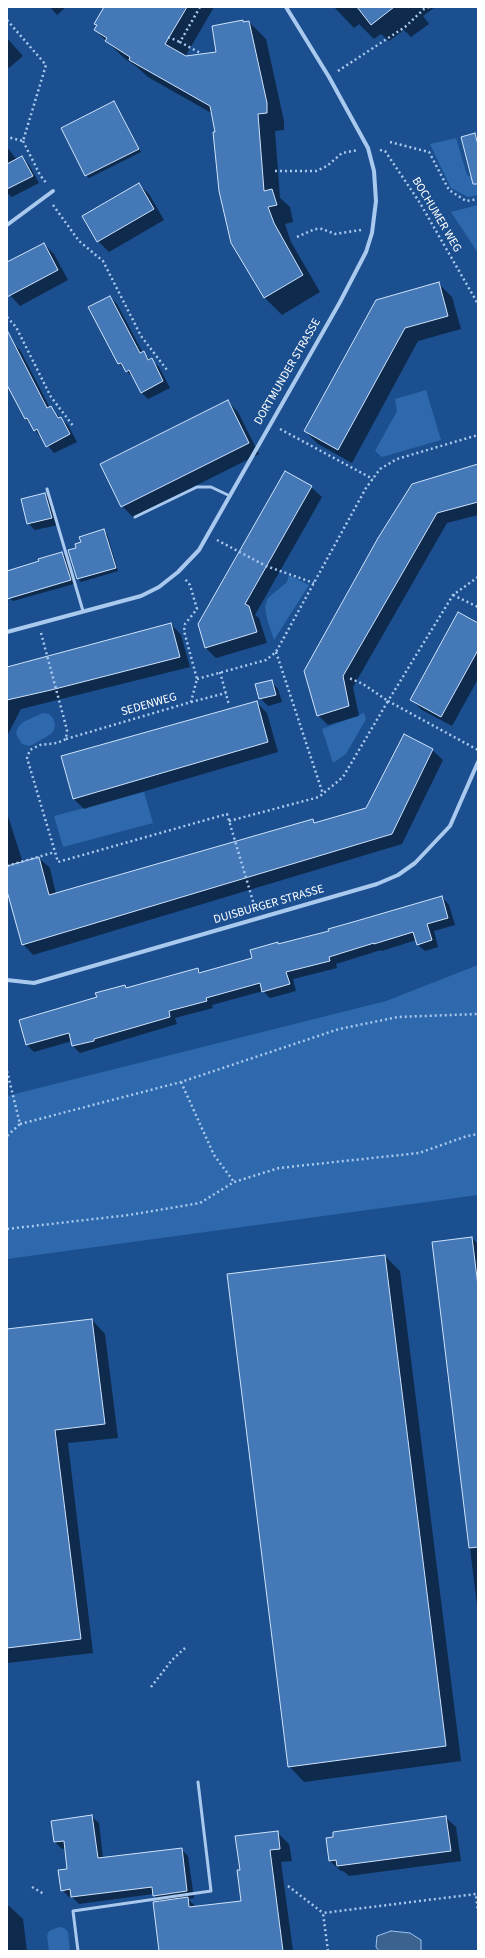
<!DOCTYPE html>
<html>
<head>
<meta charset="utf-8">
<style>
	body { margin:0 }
	#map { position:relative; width:485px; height:1958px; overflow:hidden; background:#1b4f8f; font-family:"Source Sans 3",sans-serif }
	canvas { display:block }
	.frame { position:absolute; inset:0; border:8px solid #fff; pointer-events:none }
</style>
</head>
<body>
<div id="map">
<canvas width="485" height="1958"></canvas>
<div class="frame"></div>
</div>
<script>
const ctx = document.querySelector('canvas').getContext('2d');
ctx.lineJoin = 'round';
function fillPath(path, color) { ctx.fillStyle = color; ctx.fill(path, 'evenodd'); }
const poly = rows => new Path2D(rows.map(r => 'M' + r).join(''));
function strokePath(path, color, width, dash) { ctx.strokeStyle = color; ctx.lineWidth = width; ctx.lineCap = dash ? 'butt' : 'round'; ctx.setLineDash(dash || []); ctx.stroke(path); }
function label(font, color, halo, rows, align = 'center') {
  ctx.font = font + ' "Source Sans 3",sans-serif'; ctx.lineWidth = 3.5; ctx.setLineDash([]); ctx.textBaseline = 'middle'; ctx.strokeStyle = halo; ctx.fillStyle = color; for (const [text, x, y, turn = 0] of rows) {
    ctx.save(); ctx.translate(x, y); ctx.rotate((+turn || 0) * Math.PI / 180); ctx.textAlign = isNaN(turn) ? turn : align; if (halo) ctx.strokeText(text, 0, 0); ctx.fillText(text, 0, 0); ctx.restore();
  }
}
const green = poly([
	[456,138,467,175,478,180,478,195,468,197,451,188,430,144],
	[478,205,478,253,451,212],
	[426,390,441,440,382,457,375,451,397,411,395,399],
	[289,575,309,585,274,640,267,619,265,606,268,598,287,582],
	[43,713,49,714,53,718,55,724,54,730,51,734,34,744,29,746,22,744,16,734,18,727,23,722],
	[364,713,366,719,346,754,333,763,322,729],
	[144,792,153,823,63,847,54,816],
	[478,965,478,1195,7,1259,7,1096,386,1001],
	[59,1927,64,1928,68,1932,70,1951,49,1951,47,1936,49,1931]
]);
const water = poly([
	[391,1931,410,1933,421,1940,421,1951,379,1951,376,1947,377,1936,391,1931]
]);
const shadow = poly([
	[50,7,66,7,57,15],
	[106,7,214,7,185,57,217,53,214,26,243,21,249,22,266,39,284,121,284,130,275,131,280,198,290,207,293,222,285,224,291,242,320,292,282,315,265,298,232,243,213,114,148,77,137,67,124,58,95,30],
	[334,7,435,7,423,16,429,24,411,37,404,30,389,41,381,34,374,39,359,24,354,28],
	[7,38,23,56,9,68,7,67],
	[114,102,141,152,89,178,86,175],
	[475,134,478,138,478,179],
	[7,147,17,160,22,157,29,165,39,183,12,197,7,193],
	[138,184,149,194,164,220,109,252,98,241,83,216],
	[44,244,54,254,68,280,20,306,7,292,7,264],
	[438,283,452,297,461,329,418,341,352,463,318,444,305,431],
	[110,297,117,304,143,353,159,367,170,388,148,399,141,392,134,378,119,364,90,307],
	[13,343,20,350,50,408,68,425,77,442,54,453,26,419,7,383,7,346],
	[228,402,238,412,259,454,133,517,122,506],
	[478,465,478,515,447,523,353,687,359,716,328,725,318,715,413,485],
	[311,487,322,497,255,615,259,618,267,643,216,658,206,648],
	[45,494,52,501,58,525,35,530,28,523],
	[104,531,107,534,118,571,81,582,78,578,77,549],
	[62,553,65,556,74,584,13,601,9,598,7,589,7,572,40,562],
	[171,624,181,635,190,667,21,709,7,736,7,668],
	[478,624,478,679,452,726,422,710,411,699],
	[271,681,278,689,282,702,268,706,260,698],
	[256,702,267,713,278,752,84,809,73,798],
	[432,750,443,760,402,844,33,955,23,944,7,888,7,813,23,863,39,858,50,868,56,894,312,820,316,824,367,809],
	[442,897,449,905,455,925,434,931,438,947,425,951,417,944,416,940,382,951,381,950,336,964,337,968,293,979,296,991,270,998,263,991,212,1005,213,1008,175,1018,177,1024,80,1053,73,1046,72,1041,34,1052,27,1045,98,998,124,986,127,989,198,969,201,973,254,958,277,943,280,945,330,932],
	[472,1238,478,1244,478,1614,433,1243],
	[385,1256,400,1271,461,1761,304,1782,289,1766],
	[92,1320,105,1334,118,1438,68,1443,93,1653,7,1663,7,1330],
	[91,1816,99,1823,103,1858,181,1849,188,1856,194,1898,188,1899,196,1907,242,1902,241,1871,277,1832,289,1844,292,1861,281,1862,293,1951,160,1951,160,1902,153,1894,79,1904,72,1897,69,1897,62,1890,68,1870,66,1848,62,1849,55,1842],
	[445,1817,456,1827,461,1861,349,1876,343,1871,341,1871,330,1861,327,1839],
	[7,1906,9,1906,23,1919,27,1951,7,1951]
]);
const building = poly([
	[104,7,187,7,165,44,186,56,216,52,212,26,243,20,243,22,249,21,267,103,267,113,258,114,264,191,272,189,277,205,268,207,274,223,303,275,264,298,231,243,219,191,213,132,215,132,210,106,129,60,130,57,105,41,107,38,94,30,97,25,94,24,104,7],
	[357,7,394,7,371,25,357,7],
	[114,101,139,149,85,176,61,128,114,101],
	[475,133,478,145,478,184,473,184,461,137,475,133],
	[22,156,33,176,7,189,7,164,22,156],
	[139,183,154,209,97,242,82,216,139,183],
	[44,243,58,270,7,297,7,262,44,243],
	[439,282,448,316,405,328,338,450,304,431,376,300,439,282],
	[110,296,140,353,144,351,148,360,152,358,163,381,141,393,129,370,126,372,121,363,118,364,88,307,110,296],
	[7,330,47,408,51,406,58,418,61,417,70,434,46,447,37,429,34,431,27,418,25,419,7,385,7,330],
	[228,400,249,443,121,507,100,464,228,400],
	[478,464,478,502,437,513,343,676,349,706,317,716,304,671,378,538,412,484,478,464],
	[285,471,312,486,245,604,249,606,257,632,205,648,198,624,285,471],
	[45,493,52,518,27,524,21,499,45,493],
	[104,529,116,568,77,579,68,550,76,548,75,544,81,542,79,537,104,529],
	[62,552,71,580,7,599,7,571,39,561,38,559,62,552],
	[458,612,478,623,478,650,441,717,410,700,458,612],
	[171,623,180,657,51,690,7,700,7,667,171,623],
	[272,680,276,695,259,699,255,684,272,680],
	[257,701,268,742,73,799,61,756,257,701],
	[404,734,433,749,392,834,22,945,7,891,7,866,39,857,49,895,313,819,314,823,366,808,404,734],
	[442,896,448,918,427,924,432,940,417,945,413,932,374,944,374,943,329,957,330,961,286,972,290,984,262,992,260,983,206,998,207,1001,169,1011,170,1017,94,1039,94,1041,72,1046,69,1033,26,1045,19,1020,97,997,95,993,125,985,126,988,198,968,199,973,252,958,250,950,278,942,278,944,329,931,328,929,353,922,442,896],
	[472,1237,478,1286,478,1547,469,1548,432,1242,472,1237],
	[385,1255,446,1746,288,1767,227,1274,385,1255],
	[92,1319,105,1424,55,1430,81,1639,7,1648,7,1329,92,1319],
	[92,1815,98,1858,182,1848,187,1891,153,1896,152,1887,71,1897,70,1889,61,1891,58,1870,67,1869,64,1841,54,1842,51,1821,92,1815],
	[446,1816,451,1851,337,1866,336,1860,329,1861,326,1838,333,1837,333,1832,446,1816],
	[278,1831,280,1849,270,1850,283,1951,159,1951,153,1902,188,1897,189,1907,241,1901,237,1870,240,1870,235,1836,278,1831]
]);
const path = poly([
	[200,7,180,42,202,54],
	[7,20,46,65,23,141,7,137],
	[168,37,180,42],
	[338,71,405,27,424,9,429,7],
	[23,141,40,175,47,184],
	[390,142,429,152,449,190,466,201,478,199],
	[380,150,385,151,420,203,478,304],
	[275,171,316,171,327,166,342,153,358,150],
	[53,205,79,241,103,261,141,336,167,370],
	[297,237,315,229,322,229,335,234,361,230],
	[7,317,16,327,51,397,74,427],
	[280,429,373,479],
	[217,540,266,566,314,583],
	[478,577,453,595,388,701,478,750],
	[453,595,478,607],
	[41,633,67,730,66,739,57,743,40,745,30,750,27,758,58,862,227,814,255,908],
	[276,652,323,794],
	[220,672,229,705],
	[197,679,266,660,276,652,366,488,380,469,397,459,478,435],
	[191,702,226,693],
	[66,739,191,702,197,679,184,631,185,624,197,609,190,585,185,579],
	[229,821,319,797,343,777,388,701,363,684,349,678],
	[7,866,55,852],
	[7,1071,20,1124,7,1136],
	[181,1082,214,1155,234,1182],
	[20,1124,181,1082,339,1029,398,1017,478,1014],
	[7,1229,129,1215,200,1203,234,1182,279,1168,419,1153,467,1136,478,1134],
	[151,1687,172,1660,185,1648],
	[288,1886,323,1913],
	[32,1887,44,1894],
	[328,1951,323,1913,476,1894,478,1912]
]);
const service = poly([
	[47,489,83,611],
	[135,517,197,487,211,487,230,496],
	[78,1951,73,1911,211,1891,198,1782]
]);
const minor = poly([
	[7,225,53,191],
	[7,632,141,596,159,587,178,572,199,550,340,302,366,252,372,233,376,201,374,171,368,148,329,77,286,7],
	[7,980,34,983,377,884,398,875,415,863,450,826,478,762]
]);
const streetNames = [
	["BOCHUMER WEG",436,215,59],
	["DORTMUNDER STRASSE",288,372,-60],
	["SEDENWEG",149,705,-16],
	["DUISBURGER STRASSE",269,905,-16]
];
fillPath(green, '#2e69ad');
fillPath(water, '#3c6290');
strokePath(water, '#9cc4f0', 1);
fillPath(shadow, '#0007');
fillPath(building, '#4478b7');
strokePath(building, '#cfe3fa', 1);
strokePath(path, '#a9c9ee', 2.5, [2, 3]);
strokePath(service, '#a9c9ee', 3);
strokePath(minor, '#a9c9ee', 4);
label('12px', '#fff', '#1b4f8f', streetNames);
</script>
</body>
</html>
